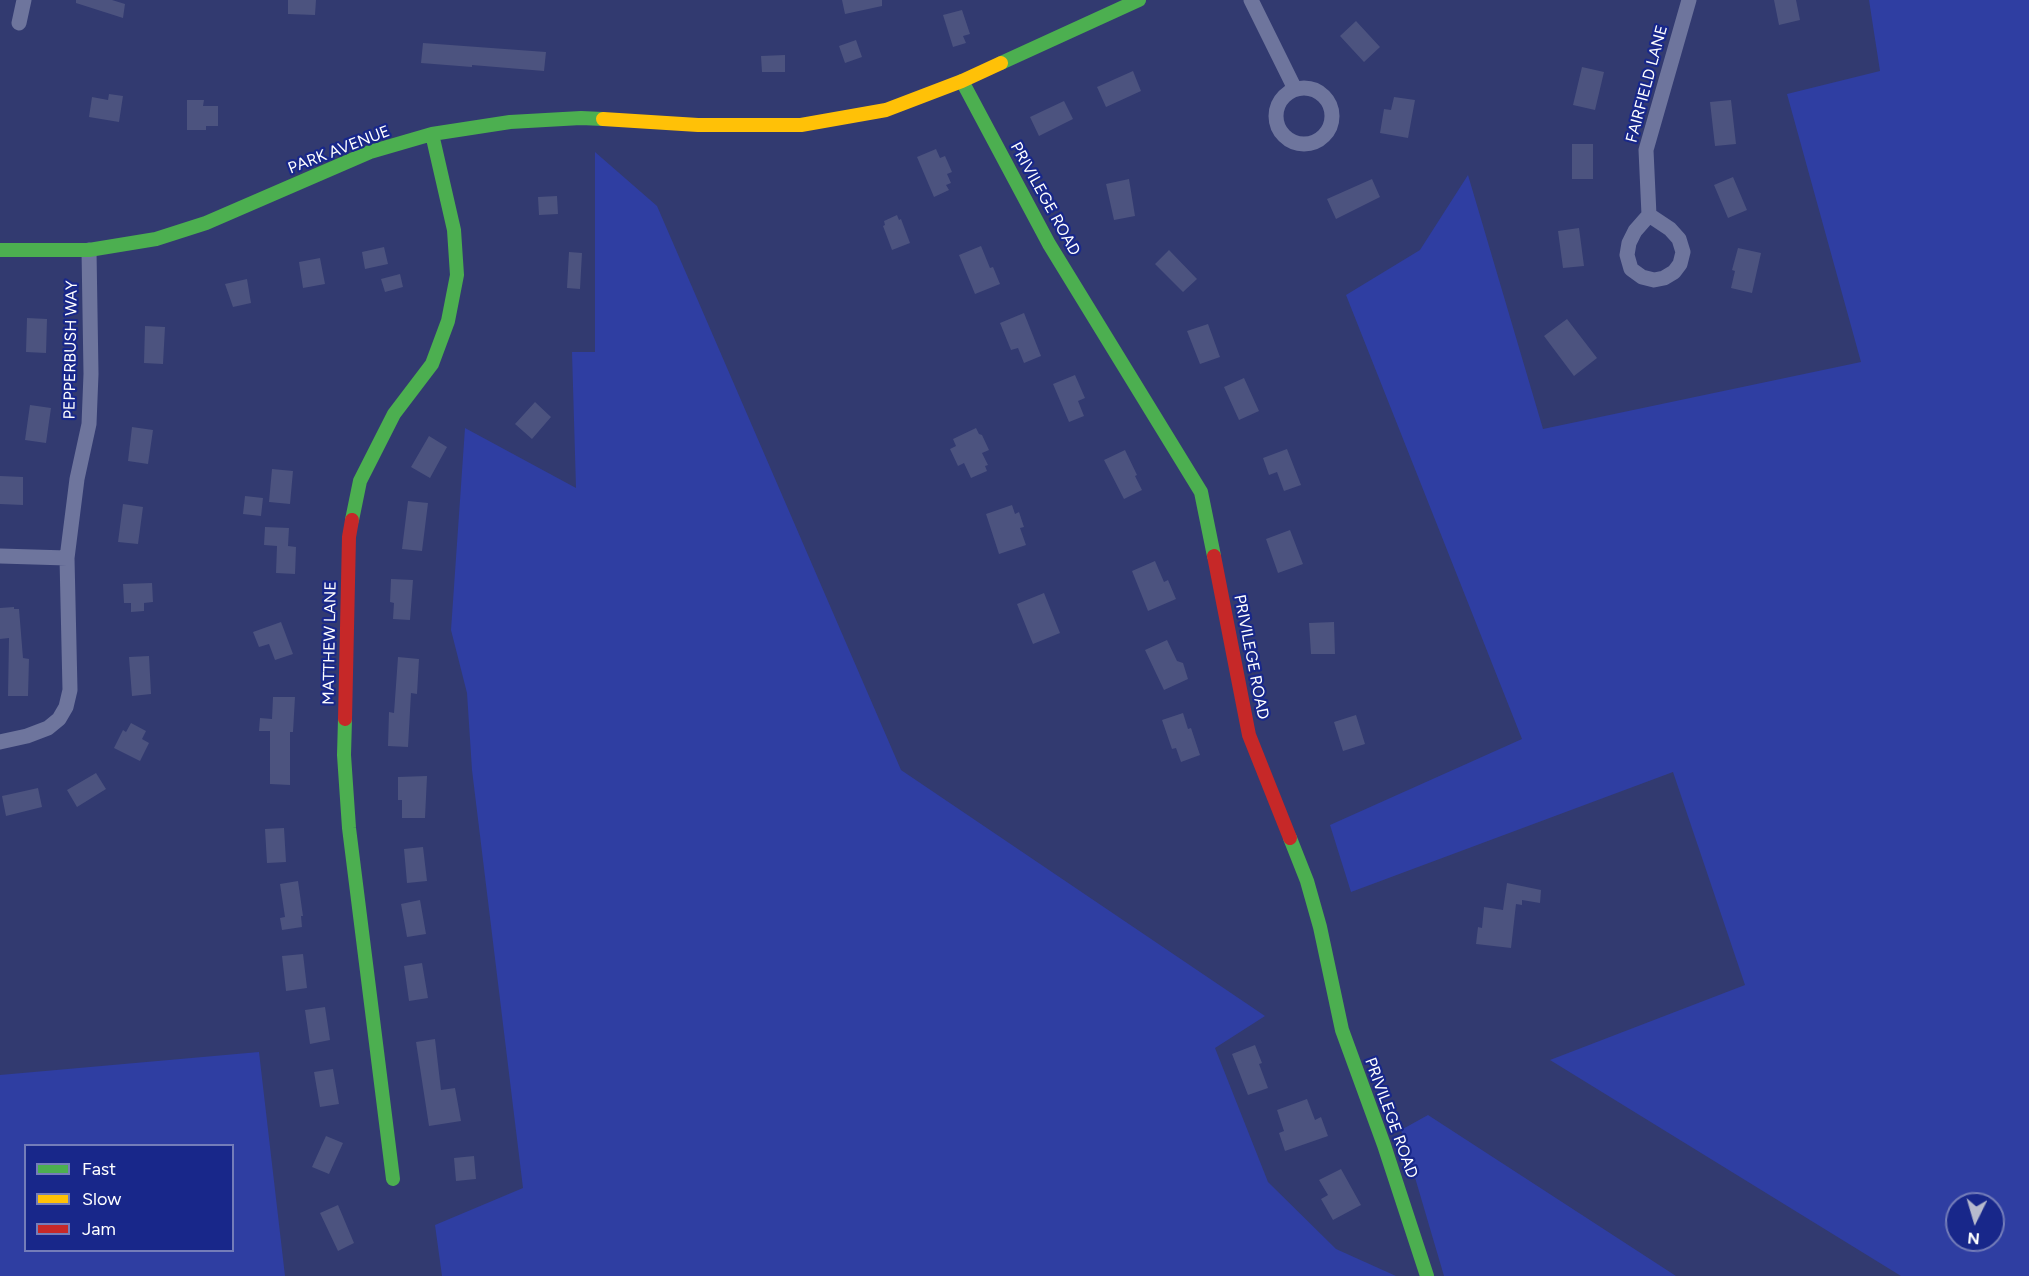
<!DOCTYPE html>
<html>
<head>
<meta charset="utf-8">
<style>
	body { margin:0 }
	#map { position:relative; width:2029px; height:1276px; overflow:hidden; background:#323a70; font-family:Figtree,sans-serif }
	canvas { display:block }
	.legend { position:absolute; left:24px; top:1144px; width:210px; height:108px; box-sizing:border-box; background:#18278a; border:2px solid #747db9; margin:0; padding:8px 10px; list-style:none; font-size:18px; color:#fff }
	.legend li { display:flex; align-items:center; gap:12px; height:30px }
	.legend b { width:30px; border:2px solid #747db9 }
	.north { position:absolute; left:1945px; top:1192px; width:60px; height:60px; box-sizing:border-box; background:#18278a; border:2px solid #747db9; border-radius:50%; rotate:185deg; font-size:16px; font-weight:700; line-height:24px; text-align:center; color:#fff }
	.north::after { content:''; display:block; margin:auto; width:21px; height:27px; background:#b7bacd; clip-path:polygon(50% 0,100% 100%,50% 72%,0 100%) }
</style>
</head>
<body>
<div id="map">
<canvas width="2029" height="1276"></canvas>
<ul class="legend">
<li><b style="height:8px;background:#4caf50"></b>Fast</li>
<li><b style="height:8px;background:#ffc107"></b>Slow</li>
<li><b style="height:8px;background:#c62828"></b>Jam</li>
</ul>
<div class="north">N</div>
</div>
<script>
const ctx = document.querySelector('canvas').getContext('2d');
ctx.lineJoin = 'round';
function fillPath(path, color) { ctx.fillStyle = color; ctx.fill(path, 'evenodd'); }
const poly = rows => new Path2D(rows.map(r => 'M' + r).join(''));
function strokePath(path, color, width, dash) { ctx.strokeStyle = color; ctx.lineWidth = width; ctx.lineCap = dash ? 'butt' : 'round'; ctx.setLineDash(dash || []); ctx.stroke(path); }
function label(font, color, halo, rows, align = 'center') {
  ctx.font = font + ' Figtree,sans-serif'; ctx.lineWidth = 4.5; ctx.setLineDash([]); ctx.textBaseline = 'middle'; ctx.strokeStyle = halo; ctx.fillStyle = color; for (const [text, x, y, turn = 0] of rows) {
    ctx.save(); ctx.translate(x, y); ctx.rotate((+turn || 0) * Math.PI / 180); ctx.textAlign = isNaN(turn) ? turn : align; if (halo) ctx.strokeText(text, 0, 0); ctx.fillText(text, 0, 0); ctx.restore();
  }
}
const green = poly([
	[1869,0,2029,0,2029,1276,1901,1276,1550,1060,1745,985,1673,772,1351,892,1330,825,1522,739,1346,295,1420,250,1468,175,1543,429,1861,362,1787,94,1880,71],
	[1957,1204,1993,1204,1993,1240,1957,1240],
	[595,152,657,206,901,770,1265,1016,1215,1048,1268,1182,1336,1249,1396,1276,442,1276,435,1225,523,1188,472,770,467,693,451,630,465,428,576,488,572,352,595,352],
	[259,1052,285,1276,0,1276,0,1075],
	[26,1146,232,1146,232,1250,26,1250],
	[1428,1115,1676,1276,1444,1276,1401,1130]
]);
const building = poly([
	[76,0,112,0,125,4,123,18,76,3],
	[288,0,316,0,315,15,288,14],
	[842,0,882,0,882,6,845,14],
	[1774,0,1796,0,1800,20,1779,25],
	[962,10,970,34,963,36,966,43,953,47,943,15],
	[1356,21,1380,47,1364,62,1340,36],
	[856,40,862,57,845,63,839,46],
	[423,43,546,52,544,71,472,65,472,67,421,63],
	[785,55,785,72,762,72,761,56],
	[1582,67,1604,72,1595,110,1573,105],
	[1133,71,1141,91,1106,107,1097,87],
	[109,94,123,96,119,122,89,117,92,97,108,100],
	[1394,97,1415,100,1408,138,1380,133,1384,109,1391,110],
	[187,100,204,100,203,106,218,106,218,126,206,126,206,130,187,130],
	[1731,100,1736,144,1715,146,1710,102],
	[1064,101,1073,119,1039,136,1030,117],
	[1572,144,1593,144,1593,179,1572,179],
	[936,149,940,158,945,156,952,172,947,174,951,183,946,185,949,190,934,197,917,157],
	[1733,177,1747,210,1728,218,1714,185],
	[1129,179,1135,216,1114,220,1106,184],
	[1372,179,1380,197,1336,219,1327,199],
	[557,196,558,214,539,215,538,197],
	[897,215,899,220,901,219,910,243,892,250,883,226,885,225,884,221],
	[1579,228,1584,266,1563,268,1558,231],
	[981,246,990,268,993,267,1000,284,975,294,959,255],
	[384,247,388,264,365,269,362,252],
	[1738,248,1761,253,1752,293,1731,288,1735,271,1732,270],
	[1169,250,1197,279,1183,292,1155,264],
	[569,252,582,253,580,289,567,288],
	[320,258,325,284,303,288,299,262],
	[400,274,403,287,385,292,381,279],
	[247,279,251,303,233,307,225,284],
	[1024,313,1041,356,1024,363,1018,348,1011,350,1000,323],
	[27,318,47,319,46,353,26,352],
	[1567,319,1597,358,1574,376,1544,336],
	[1208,324,1220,357,1200,364,1187,331],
	[145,326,165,327,163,364,144,363],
	[1075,375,1085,398,1078,401,1084,416,1069,422,1053,384],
	[1244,378,1259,411,1239,420,1224,387],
	[535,402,551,417,532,439,515,424],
	[30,405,51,408,46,443,25,440],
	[132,427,153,430,148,464,128,461],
	[976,428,979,434,982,435,989,450,982,453,988,465,985,466,987,471,971,478,964,463,958,466,950,449,956,446,953,439],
	[429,436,447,447,430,478,411,467],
	[1287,449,1301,485,1284,491,1277,472,1269,475,1263,458],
	[1125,450,1137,475,1135,476,1142,490,1124,499,1104,460],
	[272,469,293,471,290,504,269,502],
	[0,476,23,477,23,505,0,504],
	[245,496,263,498,261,516,243,514],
	[408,501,428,503,422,551,402,549],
	[123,504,143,507,138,544,118,542],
	[1012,505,1015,514,1019,512,1024,527,1020,528,1026,545,999,554,986,514],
	[265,527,289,528,288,546,296,547,295,574,276,573,277,546,264,545],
	[1290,530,1303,564,1278,573,1266,539],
	[1155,561,1164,582,1168,580,1176,599,1148,611,1132,571],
	[391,579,413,580,410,620,393,619,394,603,390,602],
	[152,583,153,602,144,603,144,611,131,612,131,603,124,603,123,584],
	[1044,593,1060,633,1033,644,1017,604],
	[14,607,14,609,19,609,23,658,29,659,28,696,8,696,9,638,0,639,0,608],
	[281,622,293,654,275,660,269,644,259,647,253,632],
	[1334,622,1335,654,1311,654,1309,623],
	[1167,640,1177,661,1183,663,1188,679,1164,690,1145,650],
	[149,656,151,694,132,696,129,657],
	[398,657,419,659,417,694,411,693,408,747,388,746,389,712,394,713],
	[273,697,295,697,293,732,290,732,290,785,270,784,270,731,259,731,260,718,272,719],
	[1183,713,1188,729,1191,728,1200,755,1181,762,1176,748,1172,749,1162,720],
	[1356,715,1365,744,1343,751,1334,722],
	[131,723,146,731,142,739,149,743,140,761,114,748,123,730,126,732],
	[96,773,106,789,77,807,67,790],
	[427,776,425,818,402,818,402,800,398,800,398,777],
	[38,788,42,807,6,816,2,796],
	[284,828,286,862,267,863,265,829],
	[423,847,427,881,407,883,404,849],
	[298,881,303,916,301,916,302,927,282,930,280,918,285,917,280,884],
	[1507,883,1541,890,1540,903,1522,900,1522,905,1516,904,1511,948,1476,944,1478,927,1482,928,1484,907,1503,910],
	[420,900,426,934,407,937,401,904],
	[303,954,307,988,286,991,282,956],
	[422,963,428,998,409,1001,404,966],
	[325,1007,330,1040,310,1044,305,1010],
	[435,1039,441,1090,455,1088,461,1121,429,1126,416,1042],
	[1255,1045,1262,1063,1259,1064,1268,1088,1248,1095,1232,1054],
	[333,1069,339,1104,320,1107,314,1072],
	[1307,1099,1315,1120,1321,1117,1328,1136,1285,1151,1279,1133,1284,1131,1277,1110],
	[326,1136,343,1143,329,1174,312,1167],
	[474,1156,476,1179,456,1181,454,1158],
	[1341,1169,1361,1205,1333,1220,1321,1199,1328,1195,1319,1180],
	[338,1205,354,1243,338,1251,320,1213]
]);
const street = poly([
	[1251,0,1295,89],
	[19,23,24,0],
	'1276 116a28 28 0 1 1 56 0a28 28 0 1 1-56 0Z',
	[1649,215,1670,229,1679,239,1683,252,1680,264,1674,272,1664,278,1654,280,1642,277,1631,269,1627,255,1629,243,1635,231,1649,215,1646,150,1689,0],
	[0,556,67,558,70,690,66,707,59,719,48,728,27,736,0,742],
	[67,558,77,479,89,424,91,374,89,250]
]);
const fast = poly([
	[1001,63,1139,0],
	[962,81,1049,244,1201,492,1214,556],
	[0,250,89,250,156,239,206,223,370,152,432,134,510,122,581,118,603,119],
	[352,520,360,481,394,414,432,364,448,321,457,275,454,230,432,134],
	[345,719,344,755,349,828,393,1179],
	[1290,838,1307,881,1320,927,1342,1030,1384,1145,1427,1276]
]);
const slow = poly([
	[603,119,698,125,801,125,886,110,962,81,1001,63]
]);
const jam = poly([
	[1214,556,1249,735,1290,838],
	[345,719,349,537,352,520]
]);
const streetNames = [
	["FAIRFIELD LANE",1647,84,-75],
	["PARK AVENUE",339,150,-21],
	["PRIVILEGE ROAD",1045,199,61],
	["PEPPERBUSH WAY",71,350,-89],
	["MATTHEW LANE",330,643,-89],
	["PRIVILEGE ROAD",1251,657,79],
	["PRIVILEGE ROAD",1391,1118,70]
];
fillPath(green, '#2f3ea2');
fillPath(building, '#4c537f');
strokePath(street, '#6e759d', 15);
strokePath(fast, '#4caf50', 14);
strokePath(slow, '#ffc107', 14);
strokePath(jam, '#c62828', 14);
label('16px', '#fff', '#18278a', streetNames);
</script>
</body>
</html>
